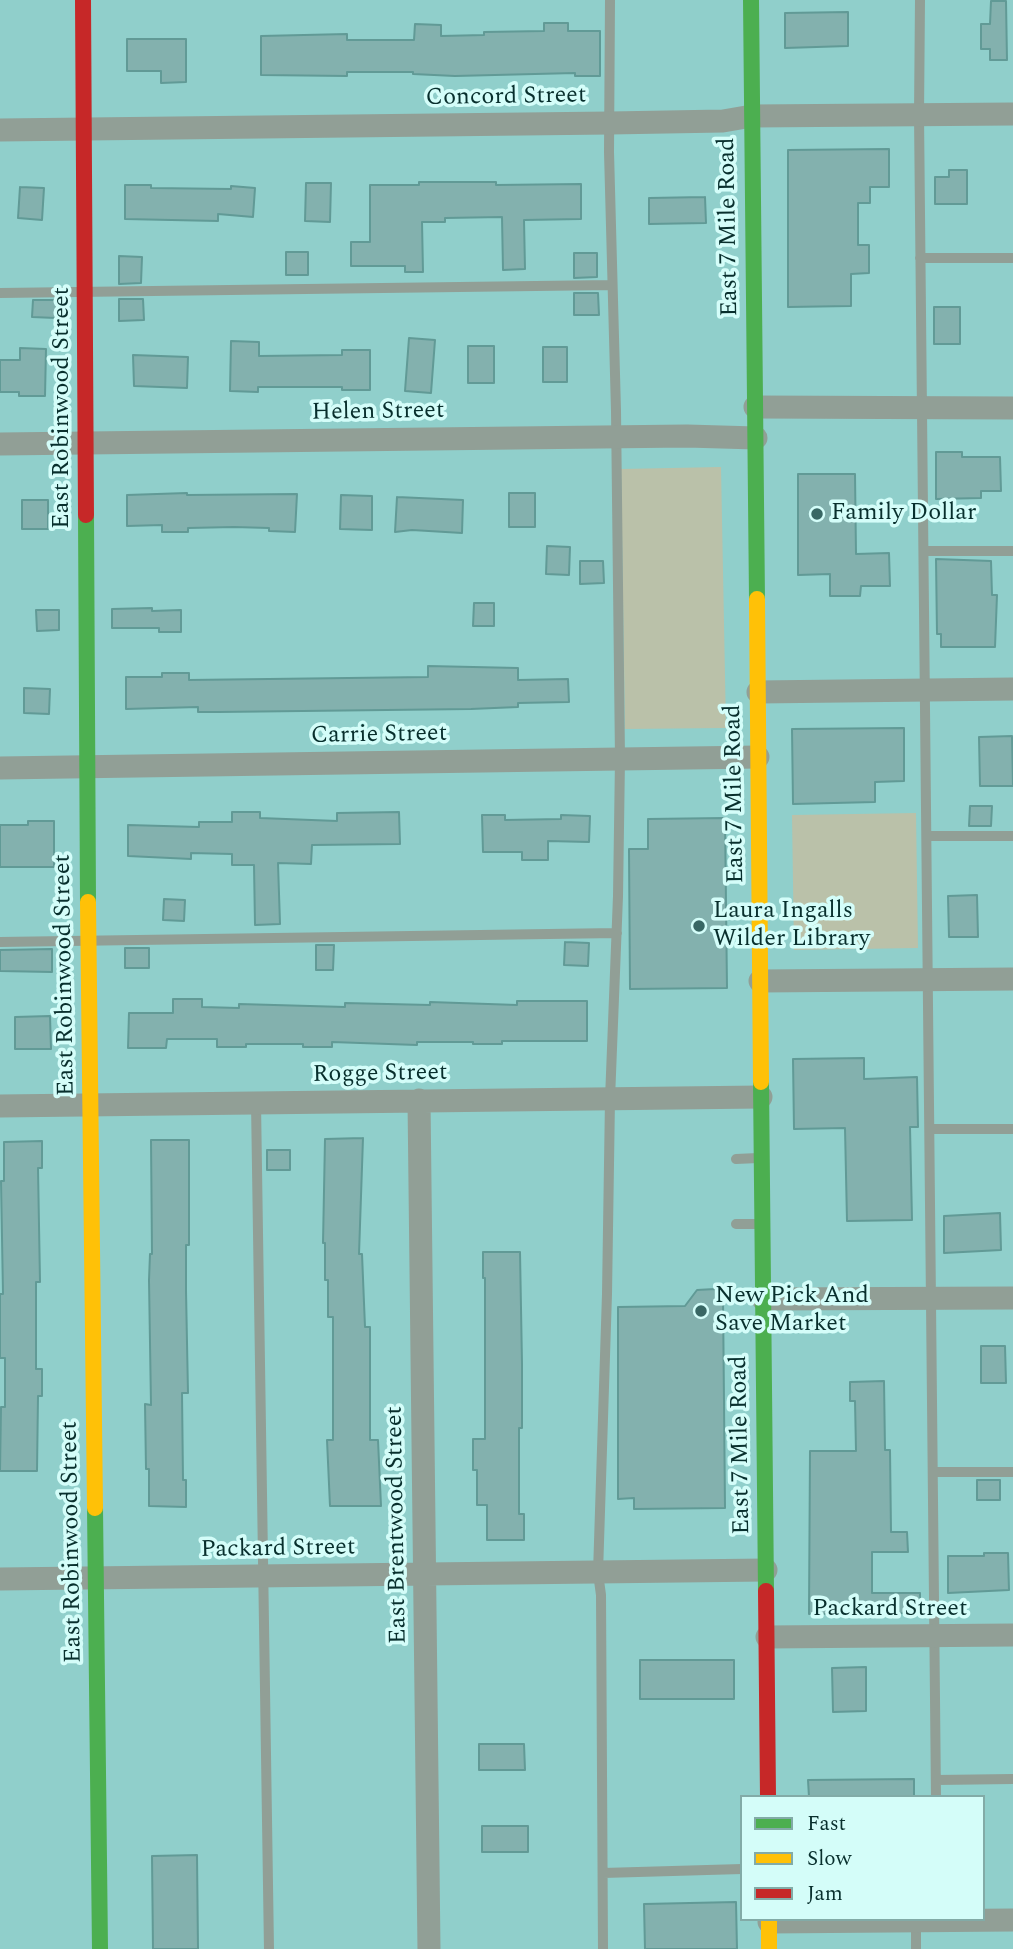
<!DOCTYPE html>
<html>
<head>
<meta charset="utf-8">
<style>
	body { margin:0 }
	#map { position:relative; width:1013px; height:1949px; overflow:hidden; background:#90cfcb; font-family:Spectral,serif }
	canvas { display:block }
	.legend { position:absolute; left:740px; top:1795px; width:245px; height:126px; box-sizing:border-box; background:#d4fdf9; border:2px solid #82aba7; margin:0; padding:9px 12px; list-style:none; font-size:21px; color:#082f2d }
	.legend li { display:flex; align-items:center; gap:14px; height:35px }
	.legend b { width:35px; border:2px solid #82aba7 }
</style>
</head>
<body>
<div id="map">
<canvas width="1013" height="1949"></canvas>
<ul class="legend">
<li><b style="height:9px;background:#4caf50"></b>Fast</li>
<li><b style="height:9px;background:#ffc107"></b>Slow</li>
<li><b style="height:9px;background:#c62828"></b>Jam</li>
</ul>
</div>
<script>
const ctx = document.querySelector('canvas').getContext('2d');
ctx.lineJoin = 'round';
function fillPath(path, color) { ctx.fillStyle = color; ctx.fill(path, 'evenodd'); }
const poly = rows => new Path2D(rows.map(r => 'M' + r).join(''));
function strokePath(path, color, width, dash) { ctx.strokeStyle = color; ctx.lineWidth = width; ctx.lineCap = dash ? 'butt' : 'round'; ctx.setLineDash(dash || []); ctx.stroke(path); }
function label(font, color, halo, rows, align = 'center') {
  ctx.font = font + ' Spectral,serif'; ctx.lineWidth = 7; ctx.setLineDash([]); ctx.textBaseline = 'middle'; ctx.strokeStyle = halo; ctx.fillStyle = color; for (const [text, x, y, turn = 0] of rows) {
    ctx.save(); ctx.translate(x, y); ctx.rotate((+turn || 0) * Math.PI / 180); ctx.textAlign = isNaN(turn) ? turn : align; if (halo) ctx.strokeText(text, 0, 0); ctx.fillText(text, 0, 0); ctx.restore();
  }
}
const green = poly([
	[721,467,726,728,625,729,621,469],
	[916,813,918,948,794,950,792,815]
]);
const building = poly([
	[991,1,1006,1,1007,60,990,60,990,49,981,49,981,24,990,24,991,1],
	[848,12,848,46,785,48,785,13,848,12],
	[544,23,568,23,568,31,600,31,600,76,575,76,575,73,455,76,413,74,413,72,347,72,347,76,261,75,261,36,347,34,347,40,414,40,415,24,441,25,441,36,484,35,484,32,544,31,544,23],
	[127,39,186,39,186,82,161,83,161,71,127,71,127,39],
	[889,149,889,187,870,187,870,203,858,203,858,245,869,245,869,273,851,274,851,306,788,307,788,150,889,149],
	[949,170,967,170,967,204,935,204,935,177,949,177,949,170],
	[419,182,496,182,496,185,581,184,581,219,524,220,525,269,503,270,502,217,445,218,445,222,422,222,423,272,405,272,405,266,351,266,351,242,370,242,370,185,419,185,419,182],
	[306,183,331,183,330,222,305,221,306,183],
	[125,185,151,185,151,188,231,189,231,186,255,188,253,217,218,214,218,221,125,219,125,185],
	[20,187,44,188,42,220,18,218,20,187],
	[705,197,706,223,649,224,649,198,705,197],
	[286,252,308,252,308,275,286,275,286,252],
	[574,253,597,253,597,277,574,278,574,253],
	[119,256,142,257,141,283,119,284,119,256],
	[574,293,598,293,599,315,574,315,574,293],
	[119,299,143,299,144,320,119,321,119,299],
	[33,300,57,300,56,318,32,317,33,300],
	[934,307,960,307,960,344,934,344,934,307],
	[409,338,435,340,431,393,405,391,409,338],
	[231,341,259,342,259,356,342,355,342,350,370,350,370,390,342,390,342,387,258,387,258,392,230,391,231,341],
	[468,346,494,346,494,383,468,383,468,346],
	[543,347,567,347,567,382,543,382,543,347],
	[20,348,46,349,45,396,19,396,19,392,0,392,0,360,20,360,20,348],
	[133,355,188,357,187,388,134,386,133,355],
	[936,452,962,452,962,457,1000,457,1001,491,981,491,981,498,936,499,936,452],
	[798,474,855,474,856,554,889,553,890,586,861,586,860,596,830,596,830,574,798,575,798,474],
	[187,493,187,495,297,494,295,532,269,531,269,528,234,527,188,528,188,532,162,532,162,525,127,526,127,495,187,493],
	[509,493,535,493,535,527,509,527,509,493],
	[341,495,372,496,372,530,340,529,341,495],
	[397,497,463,500,462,533,412,530,395,532,397,497],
	[22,500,48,500,48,529,22,529,22,500],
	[547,546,570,547,569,575,546,574,547,546],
	[936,559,991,561,992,595,997,595,995,647,941,647,941,634,937,634,936,559],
	[580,561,603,561,604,583,580,584,580,561],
	[474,603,494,603,494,626,473,626,474,603],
	[152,608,152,611,181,610,181,632,159,632,159,628,112,628,112,609,152,608],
	[36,610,59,610,59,630,37,631,36,610],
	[428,666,518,668,518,680,568,679,569,702,518,703,518,707,471,709,218,712,198,712,198,707,126,709,126,677,162,677,162,673,189,673,189,680,428,677,428,666],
	[24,688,50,689,49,714,24,713,24,688],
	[904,728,904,781,875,782,875,802,793,804,792,729,904,728],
	[1012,736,1013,786,980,786,979,737,1012,736],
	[970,806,992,806,991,826,969,826,970,806],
	[232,812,260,812,260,818,337,821,337,813,399,812,400,844,312,845,311,864,278,863,280,924,255,925,254,865,232,865,232,854,191,853,191,859,128,856,128,825,199,827,199,822,232,822,232,812],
	[482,815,505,815,505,820,561,819,561,815,590,816,589,842,548,841,548,860,522,860,522,852,483,852,482,815],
	[725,818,727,988,630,989,629,849,648,849,648,819,725,818],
	[28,821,54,821,54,867,0,867,0,825,28,825,28,821],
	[977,895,978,937,949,937,948,896,977,895],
	[164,899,185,900,184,921,163,920,164,899],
	[565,942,589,943,588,966,564,965,565,942],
	[316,945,334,945,333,970,316,970,316,945],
	[125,948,149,948,149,968,125,968,125,948],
	[52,949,52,972,0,971,0,950,52,949],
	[173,999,202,999,202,1007,239,1008,239,1004,345,1007,345,1003,430,1005,430,1002,517,1005,517,1001,587,1001,587,1041,502,1041,502,1044,473,1044,473,1042,417,1042,417,1045,332,1042,332,1047,303,1047,303,1044,246,1044,246,1047,217,1047,217,1039,167,1039,166,1048,128,1048,129,1013,173,1013,173,999],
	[50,1016,51,1049,15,1049,15,1017,50,1016],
	[864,1058,864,1079,917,1077,918,1127,910,1127,912,1220,847,1221,845,1128,794,1129,793,1059,864,1058],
	[363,1138,359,1254,362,1254,365,1327,370,1327,370,1440,378,1440,381,1506,330,1506,327,1440,333,1440,333,1317,328,1317,328,1280,325,1280,325,1243,323,1243,325,1139,363,1138],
	[151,1140,189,1140,189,1245,186,1245,186,1291,188,1393,182,1393,183,1480,186,1480,186,1507,149,1506,149,1469,146,1469,145,1404,151,1405,149,1280,150,1254,152,1254,151,1140],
	[42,1141,42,1168,38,1168,40,1282,36,1282,36,1369,42,1369,42,1396,38,1396,37,1471,0,1471,1,1407,5,1407,5,1358,0,1358,0,1294,3,1294,1,1181,4,1181,4,1142,42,1141],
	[267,1150,290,1150,290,1170,267,1170,267,1150],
	[1000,1213,1001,1250,944,1253,944,1216,1000,1213],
	[483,1252,520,1252,522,1364,522,1428,519,1428,519,1514,524,1514,524,1540,487,1540,487,1505,477,1505,477,1470,473,1470,473,1439,485,1439,485,1278,483,1278,483,1252],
	[715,1289,723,1297,725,1508,634,1509,634,1498,618,1499,618,1307,685,1306,697,1290,715,1289],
	[981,1346,1005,1346,1006,1383,981,1383,981,1346],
	[884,1381,885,1450,890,1450,891,1532,907,1532,908,1552,872,1552,872,1593,920,1593,920,1613,809,1614,810,1451,856,1451,855,1401,850,1401,850,1382,884,1381],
	[977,1480,1000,1480,1000,1500,977,1500,977,1480],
	[984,1553,1008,1553,1009,1590,948,1593,948,1556,984,1556,984,1553],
	[640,1660,734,1660,734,1699,640,1699,640,1660],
	[866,1667,866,1711,833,1712,832,1668,866,1667],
	[479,1744,524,1744,525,1770,479,1770,479,1744],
	[914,1779,914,1797,809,1797,808,1780,914,1779],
	[482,1826,528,1826,528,1852,482,1852,482,1826],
	[197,1855,198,1949,153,1949,152,1856,197,1855],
	[736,1902,737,1949,645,1949,644,1904,736,1902]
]);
const lane = poly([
	[920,0,919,115,936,1797],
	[920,258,1013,258],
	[0,293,612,285],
	[924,551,1013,551],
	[927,836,1013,836],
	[0,942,617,933],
	[256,1103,269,1949],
	[931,1129,1013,1129],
	[736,1159,758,1158],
	[736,1224,759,1224],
	[934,1472,1013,1472],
	[936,1780,1013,1779],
	[603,1873,742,1869],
	[916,1921,916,1949],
	[603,1949,601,1595,598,1573,607,1294,610,1099,618,896,620,759,616,411,609,152,610,0]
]);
const street = poly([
	[0,130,610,123,723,121,752,116,1013,114],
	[755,407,1013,408],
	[0,444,687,436,756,438],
	[758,692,1013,689],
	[0,768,758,757],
	[760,981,1013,979],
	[419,1100,429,1949],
	[0,1106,761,1097],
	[763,1299,1013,1298],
	[0,1579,766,1570],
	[767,1637,1013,1635],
	[769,1922,1013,1920]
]);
const fast = poly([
	[751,0,757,599],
	[86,515,88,902],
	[761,1082,766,1591],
	[95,1508,100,1949]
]);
const slow = poly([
	[757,599,761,1082],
	[88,902,95,1508],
	[769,1919,769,1949]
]);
const jam = poly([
	[83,0,86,515],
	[766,1591,768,1797]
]);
const markers = [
	[817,514,7,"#386764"],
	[699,926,7,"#386764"],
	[701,1311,7,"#386764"]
];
const streetNames = [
	["Concord Street",506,98,-1],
	["East 7 Mile Road",730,227,-91],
	["East Robinwood Street",63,408,-90],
	["Helen Street",378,413,-1],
	["Carrie Street",379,736,-1],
	["East 7 Mile Road",736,794,-91],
	["East Robinwood Street",66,975,-91],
	["Rogge Street",380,1075,-1],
	["East 7 Mile Road",742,1445,-91],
	["East Brentwood Street",398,1525,-91],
	["East Robinwood Street",73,1542,-91],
	["Packard Street",278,1550,-1],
	["Packard Street",890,1610]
];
const poiNames = [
	["Family Dollar",831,514],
	["Laura Ingalls",713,912],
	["Wilder Library",713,940],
	["New Pick And",715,1297],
	["Save Market",715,1325]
];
fillPath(green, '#bac1a9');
fillPath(building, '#83b1ae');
strokePath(building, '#619a96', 2);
strokePath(lane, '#919f96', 10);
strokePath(street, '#919f96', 23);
strokePath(fast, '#4caf50', 16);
strokePath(slow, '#ffc107', 16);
strokePath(jam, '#c62828', 16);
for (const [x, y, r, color] of markers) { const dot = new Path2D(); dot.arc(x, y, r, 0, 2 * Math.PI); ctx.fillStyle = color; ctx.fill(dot); strokePath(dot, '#d4fdf9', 2.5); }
label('24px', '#082f2d', '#d4fdf9', streetNames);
label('24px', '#082f2d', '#d4fdf9', poiNames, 'left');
</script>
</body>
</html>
